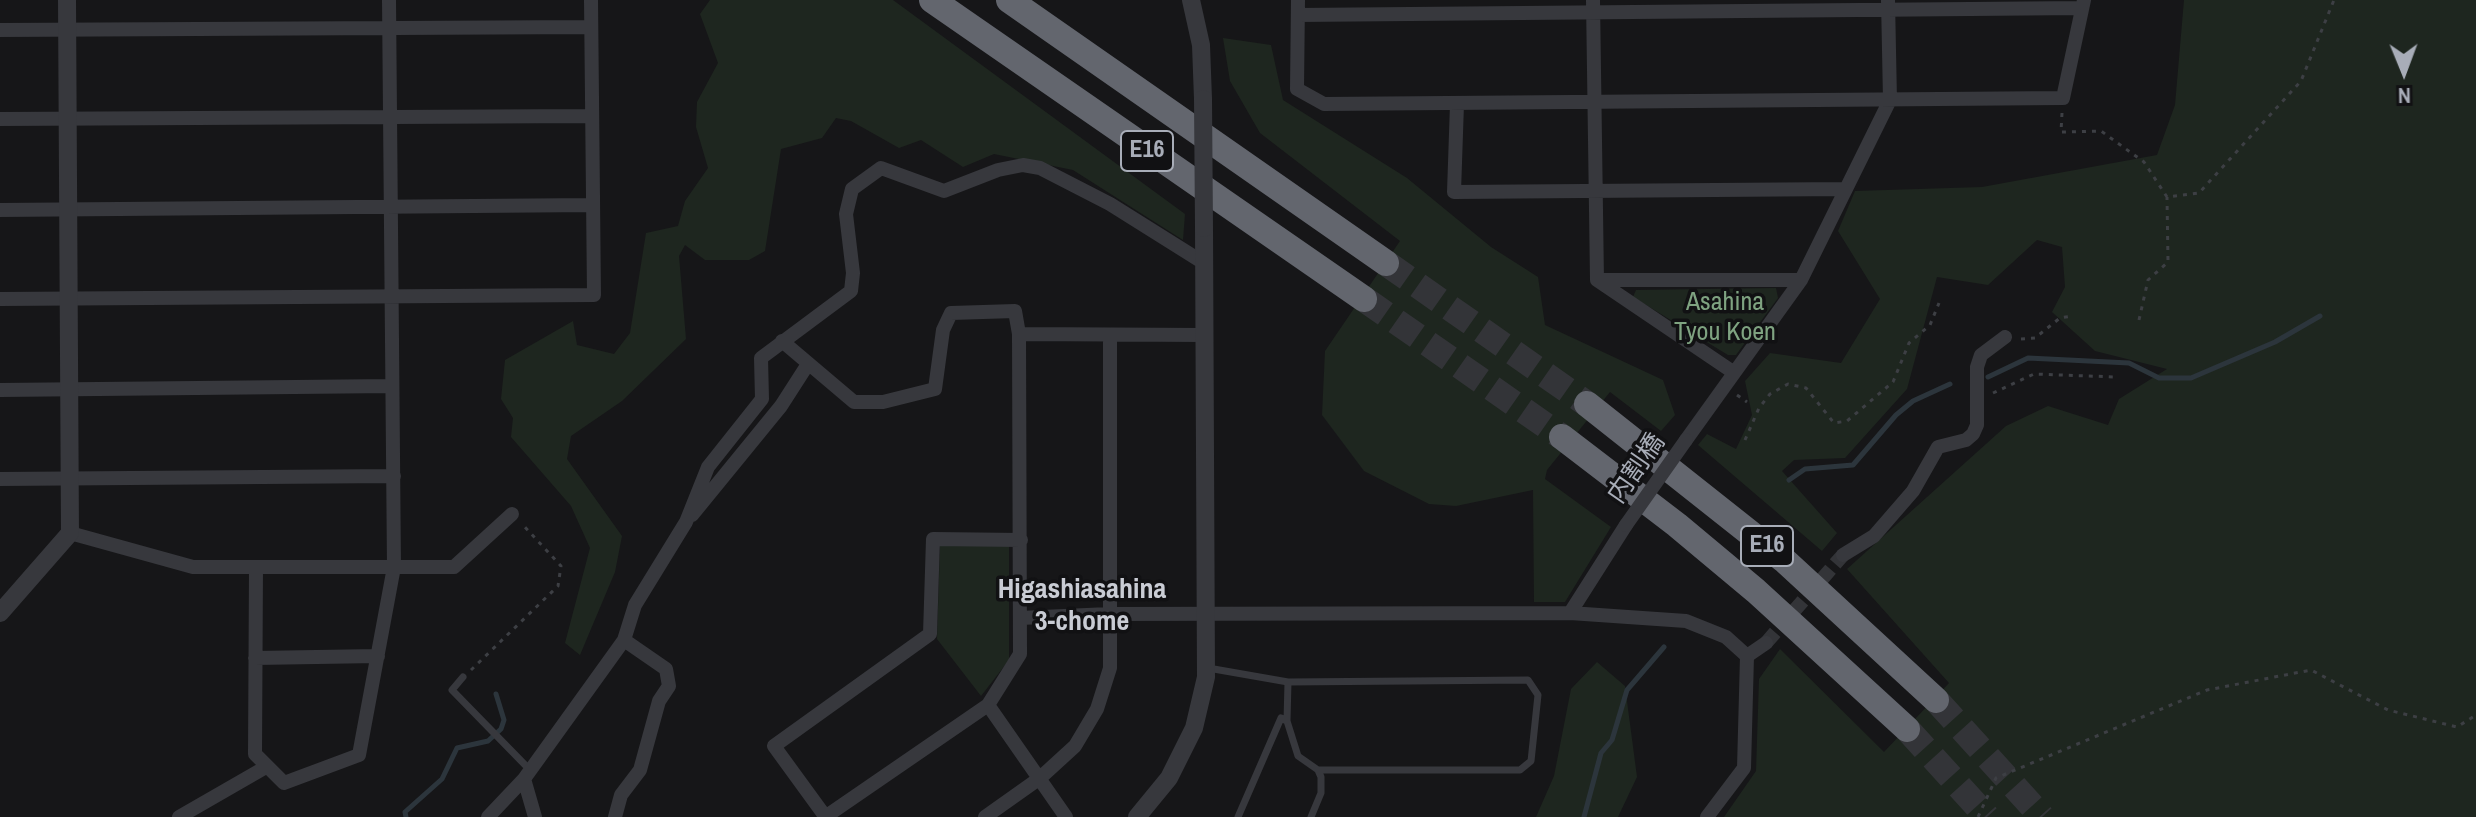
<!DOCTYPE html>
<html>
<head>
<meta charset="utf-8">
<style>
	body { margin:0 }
	#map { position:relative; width:2476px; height:817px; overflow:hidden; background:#161618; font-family:"Archivo Narrow",sans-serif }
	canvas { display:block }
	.north { position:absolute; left:2364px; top:32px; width:80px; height:80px; -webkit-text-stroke:6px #111113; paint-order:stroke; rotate:179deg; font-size:22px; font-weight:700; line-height:32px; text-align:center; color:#a8adb8 }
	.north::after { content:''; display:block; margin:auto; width:28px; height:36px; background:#a8adb8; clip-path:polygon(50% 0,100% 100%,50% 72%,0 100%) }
</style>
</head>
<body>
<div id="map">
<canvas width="2476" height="817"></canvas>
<div class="north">N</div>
</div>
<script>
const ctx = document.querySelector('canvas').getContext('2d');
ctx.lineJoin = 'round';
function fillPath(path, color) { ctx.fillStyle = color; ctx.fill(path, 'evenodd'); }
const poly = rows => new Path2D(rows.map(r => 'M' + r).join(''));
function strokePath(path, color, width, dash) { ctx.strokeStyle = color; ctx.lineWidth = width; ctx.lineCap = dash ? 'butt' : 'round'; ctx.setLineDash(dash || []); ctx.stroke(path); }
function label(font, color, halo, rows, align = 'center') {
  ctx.font = font + ' "Archivo Narrow","Noto Sans JP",sans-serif'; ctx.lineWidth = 7; ctx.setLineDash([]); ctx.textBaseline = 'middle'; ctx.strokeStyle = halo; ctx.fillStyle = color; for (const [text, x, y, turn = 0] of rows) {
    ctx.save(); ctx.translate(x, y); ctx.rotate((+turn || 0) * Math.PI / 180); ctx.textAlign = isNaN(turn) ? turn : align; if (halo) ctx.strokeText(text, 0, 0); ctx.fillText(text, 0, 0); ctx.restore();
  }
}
const green = poly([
	[710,0,893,0,1185,214,1183,240,1073,170,994,154,963,167,921,140,899,148,851,121,836,118,822,138,781,149,765,251,749,260,705,260,685,245,679,256,686,339,622,401,571,436,567,459,622,536,615,572,580,655,565,643,590,548,571,506,511,437,513,418,501,399,505,360,573,321,577,345,614,354,630,333,646,233,678,226,685,201,708,168,696,127,697,102,718,63,700,14],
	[2184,0,2476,0,2476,817,1724,817,1756,771,1759,679,1780,649,1884,752,1949,683,1847,569,2006,426,2048,406,2108,425,2119,399,2167,369,2095,351,2052,312,2065,287,2062,247,2037,240,1988,285,1937,277,1907,389,1845,458,1794,460,1782,471,1837,533,1822,551,1698,445,1707,434,1736,449,1752,415,1745,381,1770,353,1841,363,1880,299,1838,231,1855,191,1982,187,2157,155,2175,105],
	[1223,38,1271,45,1283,100,1407,178,1491,247,1538,277,1545,325,1663,380,1675,415,1661,431,1610,392,1547,470,1545,479,1611,527,1565,602,1534,602,1533,490,1456,506,1429,504,1364,471,1322,415,1325,351,1400,241,1260,133,1230,81],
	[1776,288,1778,298,1736,355,1728,355,1633,297,1636,290],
	[940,546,1009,546,1009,660,981,696,937,639],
	[1597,662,1625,686,1637,777,1618,817,1536,817,1554,776,1571,689]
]);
const stream = poly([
	[1988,377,2028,358,2129,363,2159,378,2191,378,2275,342,2320,316],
	[1789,480,1805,469,1853,465,1896,415,1913,401,1950,384],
	[406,817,405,812,442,779,457,748,488,741,501,729,504,720,496,694],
	[1584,817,1601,753,1612,740,1627,690,1664,647]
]);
const minorTunnel = poly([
	[1766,643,1843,555]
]);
const motorwayTunnel = poly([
	[1386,263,1587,404],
	[1364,299,1562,437],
	[1936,700,2042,817],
	[1907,729,1987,817]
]);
const path = poly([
	[2062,113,2061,132,2101,131,2144,162,2167,197,2199,193,2301,81,2334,0],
	[2139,320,2148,280,2168,262,2167,197],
	[2021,339,2035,338,2060,318,2072,316],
	[1993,393,2034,374,2116,377],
	[1737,395,1747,402],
	[1745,440,1759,408,1770,394,1788,384,1806,388,1834,423,1847,421,1893,382,1909,343,1930,325,1939,303],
	[471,670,558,586,561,566,523,525],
	[1978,817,1996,778,2207,690,2311,670,2388,710,2457,727,2476,715]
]);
const service = poly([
	[1208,668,1288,682,1528,680,1538,695,1531,761,1520,770,1318,770],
	[463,677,452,690,531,771],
	[1288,682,1287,721,1298,756,1318,770,1321,777,1321,793,1311,817],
	[1238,817,1281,718,1287,721]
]);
const minor = poly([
	[1298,0,1297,89,1324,104,2063,98,2084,0],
	[1593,0,1597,280,1733,372],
	[1298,15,2082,8],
	[0,30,591,27],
	[1457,104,1454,192,1845,189],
	[0,119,589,116],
	[0,210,592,205],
	[1597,280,1801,280],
	[0,299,594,295,591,0],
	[782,341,854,402,883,402,935,389,943,330,951,313,1015,311,1019,334],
	[0,390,392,386],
	[1686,440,1801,280,1890,100,1888,0],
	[0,479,394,476],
	[692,515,781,406,808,364],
	[70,533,193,567,454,567,512,514],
	[1843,555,1874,536,1913,491,1938,447,1966,440,1973,434,1977,425,1977,367,1981,355,2005,337],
	[256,568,255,754,284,783,359,755,394,567,389,0],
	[1570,613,1686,621,1726,637,1747,656,1766,643],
	[1020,618,1109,614,1570,613,1626,525],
	[255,658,378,656],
	[988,705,1066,817],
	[825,816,774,746,930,634,933,539,1021,540],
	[179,817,266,767],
	[488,817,524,779],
	[535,817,524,779,624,640,635,605,686,522,708,467,762,399,761,358,851,291,853,273,846,214,852,189,881,168,944,191,998,170,1023,165,1040,168,1110,204,1204,263],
	[615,817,621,795,640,770,659,701,669,686,666,669,624,640],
	[825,817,988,705,1020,654,1019,334,1203,335],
	[985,817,1040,778,1075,746,1097,709,1110,668,1110,335],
	[1707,817,1744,768,1747,656]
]);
const tertiary = poly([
	[1191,0,1201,45,1203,99],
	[0,613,70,533,67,0],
	[1137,817,1169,778,1194,728,1206,677,1204,228]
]);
const motorway = poly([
	[932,0,1364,299],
	[1009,0,1386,263],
	[1587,404,1784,560,1936,700],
	[1562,437,1677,525,1756,591,1907,729]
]);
const minorBridge = poly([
	[1626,525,1686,440]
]);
const tertiaryBridge = poly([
	[1203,99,1204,228]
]);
const shields = [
	[1147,151,52],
	[1767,546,52]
];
const shieldNames = [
	["E16",1147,151],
	["E16",1767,546]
];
const parkNames = [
	["Asahina",1725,303],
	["Tyou Koen",1725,333]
];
const streetNames = [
	["内割橋",1637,469,-55]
];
const neighbourhoodNames = [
	["Higashiasahina",1082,590],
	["3-chome",1082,622]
];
fillPath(green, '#1e261f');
strokePath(stream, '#2c353c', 5);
strokePath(minorTunnel, '#333438', 14, [14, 7]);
strokePath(motorwayTunnel, '#333438', 26, [26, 13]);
strokePath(path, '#3d3f44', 3, [4, 6]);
strokePath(service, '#37383d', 7);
strokePath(minor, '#37383d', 14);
strokePath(tertiary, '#37383d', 18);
strokePath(motorway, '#63666e', 26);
strokePath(minorBridge, '#37383d', 14);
strokePath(tertiaryBridge, '#37383d', 18);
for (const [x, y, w] of shields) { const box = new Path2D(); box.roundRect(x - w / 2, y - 20, w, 40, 6); ctx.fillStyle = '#111113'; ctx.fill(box); strokePath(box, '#a8adb8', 2); }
label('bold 24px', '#a8adb8', null, shieldNames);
label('26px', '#7fa381', '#111113', parkNames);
label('26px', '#a8adb8', '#111113', streetNames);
label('bold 28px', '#c9ccd4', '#111113', neighbourhoodNames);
</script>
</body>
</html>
